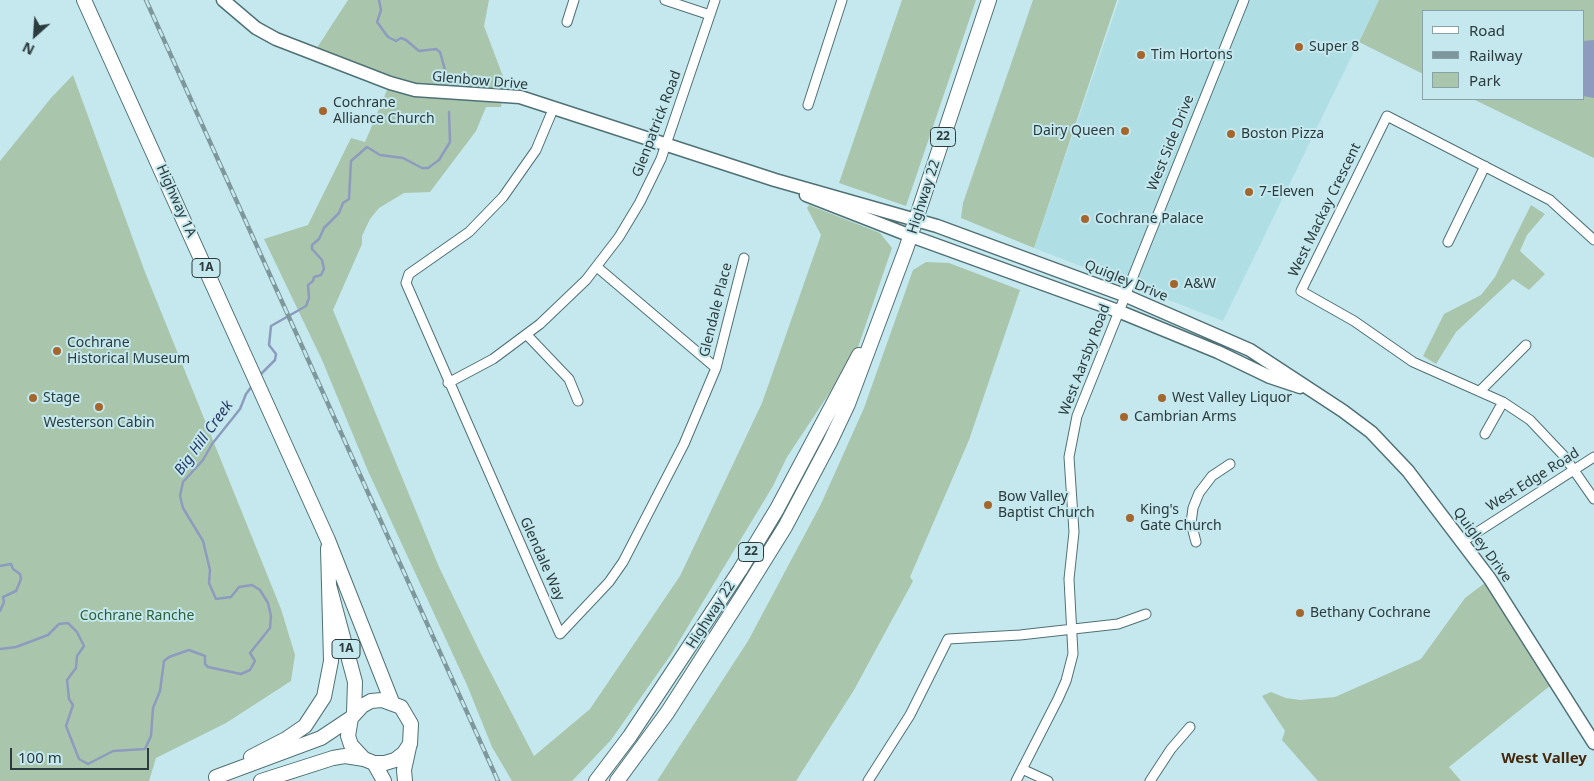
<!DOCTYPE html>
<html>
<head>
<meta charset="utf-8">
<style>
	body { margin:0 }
	#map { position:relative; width:1594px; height:781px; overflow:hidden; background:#c4e8ee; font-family:"Noto Sans",sans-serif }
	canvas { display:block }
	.legend { position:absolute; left:1422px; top:10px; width:162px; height:90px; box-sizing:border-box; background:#c4e8ee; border:1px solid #87a3a7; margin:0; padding:6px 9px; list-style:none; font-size:15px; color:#2c3b3d }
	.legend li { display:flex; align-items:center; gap:10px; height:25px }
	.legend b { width:25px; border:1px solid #87a3a7 }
	.north { position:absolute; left:10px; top:10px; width:50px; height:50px; -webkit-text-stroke:4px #c4e8ee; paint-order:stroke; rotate:206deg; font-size:14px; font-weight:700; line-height:20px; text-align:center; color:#2c3b3d }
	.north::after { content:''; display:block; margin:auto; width:18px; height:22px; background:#2c3b3d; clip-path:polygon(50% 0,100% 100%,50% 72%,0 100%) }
	.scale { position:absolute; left:10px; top:748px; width:139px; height:22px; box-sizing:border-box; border:2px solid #2c3b3d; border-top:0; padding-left:6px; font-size:15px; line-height:18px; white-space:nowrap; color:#2c3b3d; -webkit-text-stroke:4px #c4e8ee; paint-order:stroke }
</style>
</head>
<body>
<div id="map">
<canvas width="1594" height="781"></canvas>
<ul class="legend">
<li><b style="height:6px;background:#fff"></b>Road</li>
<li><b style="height:6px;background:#7d979c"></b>Railway</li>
<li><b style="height:14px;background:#a9c6ad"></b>Park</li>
</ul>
<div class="north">N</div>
<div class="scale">100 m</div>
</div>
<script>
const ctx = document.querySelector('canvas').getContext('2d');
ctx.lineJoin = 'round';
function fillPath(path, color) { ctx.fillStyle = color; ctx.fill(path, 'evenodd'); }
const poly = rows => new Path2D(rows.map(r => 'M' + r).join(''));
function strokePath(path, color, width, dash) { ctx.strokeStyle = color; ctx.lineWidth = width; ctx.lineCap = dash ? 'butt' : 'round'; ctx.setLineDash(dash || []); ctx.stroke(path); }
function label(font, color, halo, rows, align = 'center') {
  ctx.font = font + ' "Noto Sans",sans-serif'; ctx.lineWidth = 4; ctx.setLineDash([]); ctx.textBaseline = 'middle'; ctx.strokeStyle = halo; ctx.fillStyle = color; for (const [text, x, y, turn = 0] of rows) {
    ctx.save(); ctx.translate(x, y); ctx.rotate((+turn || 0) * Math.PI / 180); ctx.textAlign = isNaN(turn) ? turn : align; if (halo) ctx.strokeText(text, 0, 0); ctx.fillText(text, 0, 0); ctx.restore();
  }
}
const built = poly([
	[1119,0,1379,0,1223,321,1034,248]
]);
const green = poly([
	[348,0,489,0,484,26,504,79,501,107,486,107,476,131,430,192,404,193,379,208,370,219,362,236,362,244,333,310,439,567,480,652,534,756,590,709,680,576,762,403,821,235,807,208,809,205,880,233,892,248,856,353,787,457,773,486,672,653,611,740,572,781,512,781,492,747,467,685,368,471,322,360,264,239,308,225,351,138,365,142,390,83,313,54],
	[902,0,976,0,906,206,839,183],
	[1033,0,1117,0,1034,248,961,218,963,203],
	[1379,0,1594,0,1594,158,1473,99,1583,99,1583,11,1423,11,1423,74,1359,42],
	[73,75,145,272,281,609,295,655,291,681,226,723,156,758,149,781,0,781,0,161,51,98],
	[1531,205,1545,214,1527,235,1520,251,1545,274,1529,290,1513,279,1456,332,1436,364,1423,356,1444,314,1481,295,1495,277],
	[926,262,949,263,1020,290,969,440,910,577,913,581,854,690,796,781,657,781,748,641,821,504,864,408,913,270],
	[1490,579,1556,681,1449,767,1461,781,1318,781,1282,740,1285,731,1262,696,1271,692,1286,698,1300,700,1335,697,1421,659,1465,598]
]);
const water = poly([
	[1594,40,1594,98,1583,96,1583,41]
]);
const stream = poly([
	[379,0,381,10,377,22,388,37,396,41,401,38,406,40,419,51,436,49,440,52,445,70],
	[260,375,275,360,276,354,269,345,271,326,306,306,309,298,308,285,313,281,314,277,321,275,324,269,322,260,312,249,312,245,319,239,324,228,339,213,343,203,349,199,351,161,367,147,380,155,403,158,422,168,428,168,439,160,450,142,449,112],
	[0,566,11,564,13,569,20,574,21,579,16,591,3,597,4,602,0,611],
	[0,649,16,647,48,635,59,624,68,623,77,632,84,646,77,656,76,668,67,680,69,699,73,705,66,726,79,759,88,764,113,751,145,749,151,736,153,708,160,691,164,661,169,657,189,650,205,656,205,664,208,667,241,674,250,670,255,661,250,653,270,628,271,616,268,603,260,590,252,585,239,587,231,597,216,599,209,583,210,570,203,541,183,508,180,496,183,482,203,460,212,444,240,409,246,394,252,386]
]);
const street = poly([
	[665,0,710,15],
	[567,22,574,0],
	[808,105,842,0],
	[554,107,536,150,503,197,469,232,409,274,406,283,560,634,609,582,623,562,684,444,716,368,597,267],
	[1594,240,1550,200,1387,116,1301,291,1354,321,1413,362,1503,402,1530,420,1564,456,1594,499],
	[1448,242,1485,166],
	[527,335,569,379,578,401],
	[716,368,744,258],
	[448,383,493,359,540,324,586,280,619,237,640,202,661,159,715,0],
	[1480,391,1526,345],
	[1485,434,1503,402],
	[1196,542,1191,523,1193,508,1199,493,1212,476,1230,464],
	[1462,542,1594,457],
	[1022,769,1048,781],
	[868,781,910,715,948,639,1020,635,1118,624,1146,614],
	[1016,781,1058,699,1066,681,1073,654,1069,579,1074,532,1069,457,1077,416,1244,0],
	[1150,781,1171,749,1190,727]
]);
const secondary = poly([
	[223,0,256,28,276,39,390,83,415,90,520,97,775,180,937,226,1124,295,1250,350,1343,411,1371,432,1408,471,1490,579,1594,743],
	[806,195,911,236,1118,311,1218,352,1270,377,1300,387]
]);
const primary = poly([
	[84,0,328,540,392,702],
	[328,548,329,585,355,682,354,713],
	[251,757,286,739,305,726,324,697,331,661,329,585],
	[374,763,384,781],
	[216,777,321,738,351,718,362,706,371,701,382,700,401,707,411,724,410,744,404,753,395,760,385,763,374,763,364,759,351,745,348,736,351,718],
	[261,781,333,758,345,756,364,759],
	[405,781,404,770,409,747],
	[596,781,630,736,740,570,777,509,859,355],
	[617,781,667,713,744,593,785,527,830,442,848,404,906,249,989,0]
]);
const rail = poly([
	[146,0,498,781]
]);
const markers = [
	[1299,47,5,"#a4662d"],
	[1141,55,5,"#a4662d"],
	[323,111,5,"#a4662d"],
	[1125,131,5,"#a4662d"],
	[1231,134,5,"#a4662d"],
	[1249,192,5,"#a4662d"],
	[1085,219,5,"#a4662d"],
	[1174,284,5,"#a4662d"],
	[57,351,5,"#a4662d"],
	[33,398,5,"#a4662d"],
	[1162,398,5,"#a4662d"],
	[99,407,5,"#a4662d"],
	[1124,417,5,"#a4662d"],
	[988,505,5,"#a4662d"],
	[1130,518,5,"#a4662d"],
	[1300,613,5,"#a4662d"]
];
const shields = [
	[943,137,25],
	[206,268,28],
	[751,552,25],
	[346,649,28]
];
const shieldNames = [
	["22",943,137],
	["1A",206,268],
	["22",751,552],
	["1A",346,649]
];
const poiNames = [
	["Super 8",1309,47],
	["Tim Hortons",1151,55],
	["Cochrane",333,103],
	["Alliance Church",333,119],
	["Dairy Queen",1115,131,"right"],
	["Boston Pizza",1241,134],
	["7-Eleven",1259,192],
	["Cochrane Palace",1095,219],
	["A&W",1184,284],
	["Cochrane",67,343],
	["Historical Museum",67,359],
	["Stage",43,398],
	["West Valley Liquor",1172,398],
	["Cambrian Arms",1134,417],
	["Westerson Cabin",99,423,"center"],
	["Bow Valley",998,497],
	["Baptist Church",998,513],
	["King's",1140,510],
	["Gate Church",1140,526],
	["Bethany Cochrane",1310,613]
];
const streetNames = [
	["Glenbow Drive",480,81,5],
	["Glenpatrick Road",657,124,-69],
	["West Side Drive",1171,143,-68],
	["Highway 22",924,197,-72],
	["Highway 1A",176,201,66],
	["West Mackay Crescent",1325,210,-64],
	["Quigley Drive",1126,281,22],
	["Glendale Place",716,310,-76],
	["West Aarsby Road",1085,360,-69],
	["West Edge Road",1533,480,-32],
	["Quigley Drive",1482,545,54],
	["Glendale Way",542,559,66],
	["Highway 22",711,615,-57]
];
const parkNames = [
	["Cochrane Ranche",137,616]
];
const waterNames = [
	["Big Hill Creek",204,438,-54]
];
const neighbourhoodNames = [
	["West Valley",1544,759]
];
fillPath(built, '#afdee5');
fillPath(green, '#a9c6ad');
fillPath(water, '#8d9cbe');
strokePath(stream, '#8d9cbe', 2.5);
strokePath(street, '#4f7176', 11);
strokePath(secondary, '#4f7176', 15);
strokePath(primary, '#4f7176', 16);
strokePath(street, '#fff', 9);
strokePath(secondary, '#fff', 12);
strokePath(primary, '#fff', 14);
strokePath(rail, '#7d979c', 4.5);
strokePath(rail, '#c4e8ee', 2.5, [8]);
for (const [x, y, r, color] of markers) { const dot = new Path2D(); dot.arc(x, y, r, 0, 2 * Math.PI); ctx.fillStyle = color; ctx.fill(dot); strokePath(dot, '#c4e8ee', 2); }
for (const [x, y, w] of shields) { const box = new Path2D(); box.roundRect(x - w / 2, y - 9.5, w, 19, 4); ctx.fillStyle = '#c4e8ee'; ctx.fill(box); strokePath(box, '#2c3b3d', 1); }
label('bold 12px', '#2c3b3d', null, shieldNames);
label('14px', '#2c3b3d', '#c4e8ee', poiNames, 'left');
label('14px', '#2c3b3d', '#c4e8ee', streetNames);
label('14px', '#2e6038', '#c4e8ee', parkNames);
label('italic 15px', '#2a3a69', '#c4e8ee', waterNames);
label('bold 15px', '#46280d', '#c4e8ee', neighbourhoodNames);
</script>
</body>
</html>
